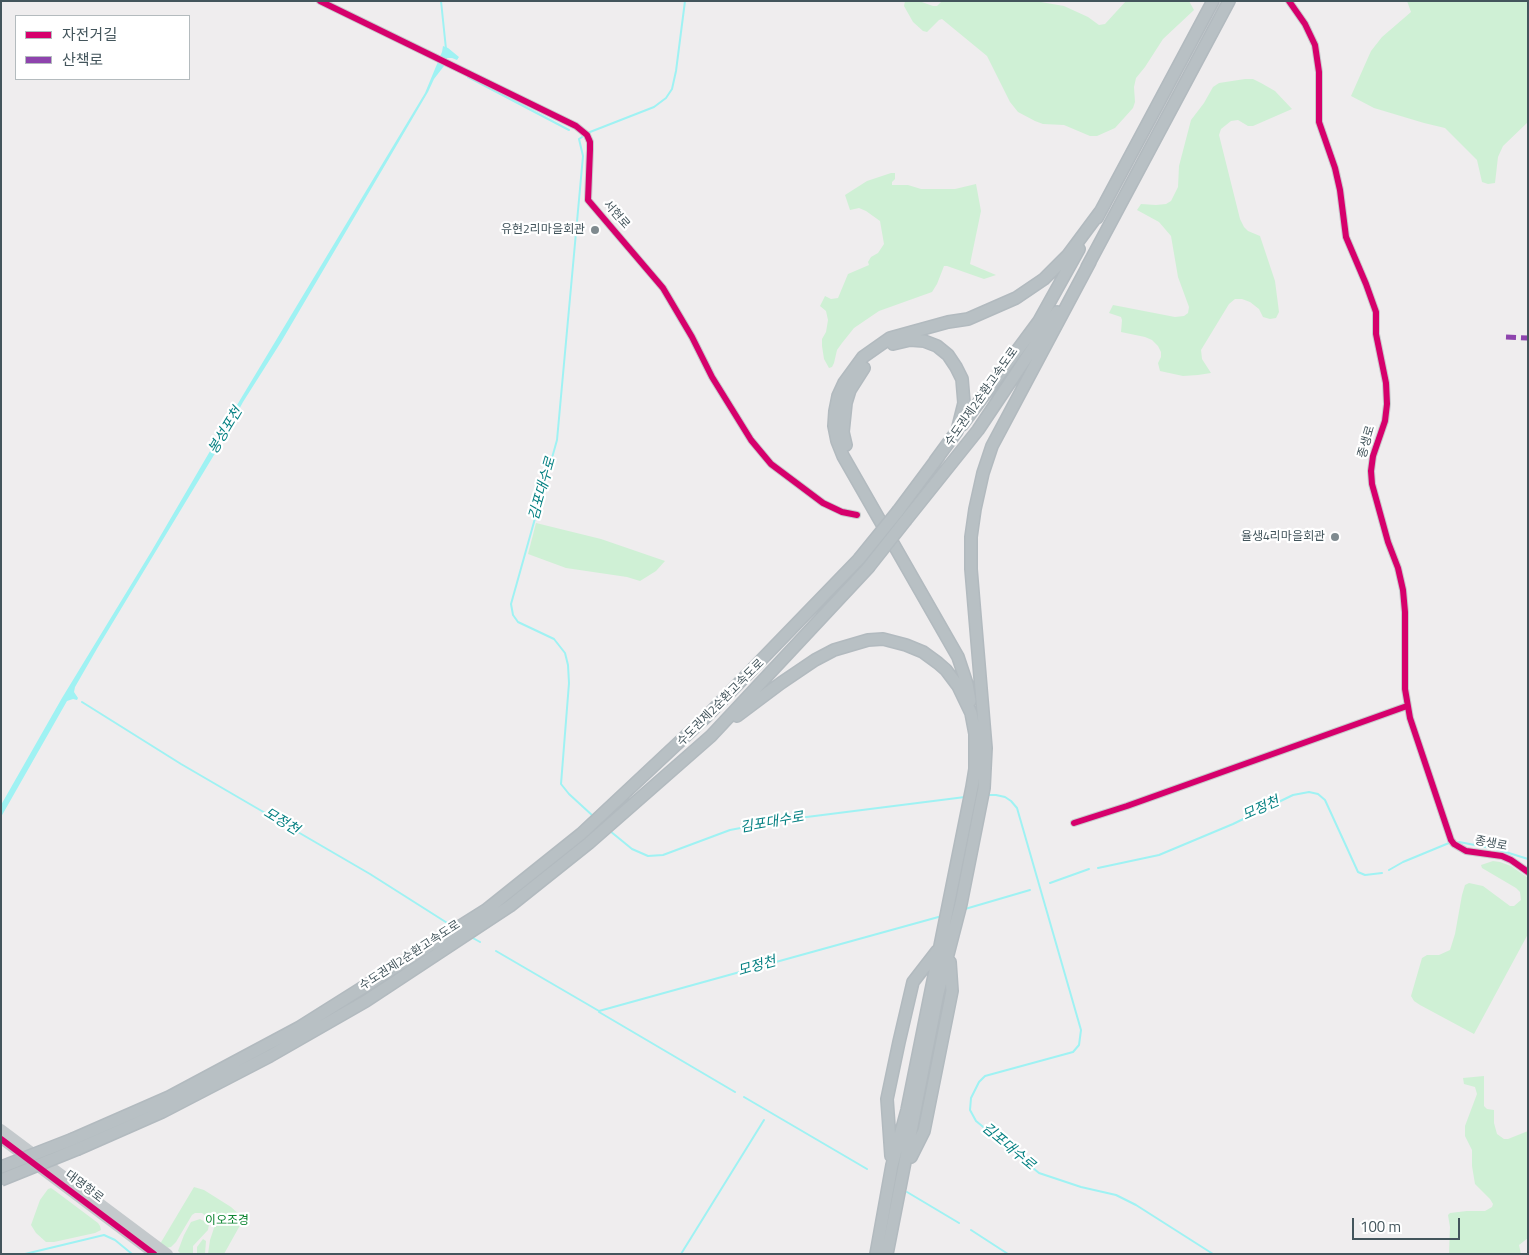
<!DOCTYPE html>
<html>
<head>
<meta charset="utf-8">
<style>
	body { margin:0 }
	#map { position:relative; width:1529px; height:1255px; overflow:hidden; background:#efedee; font-family:"Titillium Web","Noto Sans KR",sans-serif }
	canvas { display:block }
	.frame { position:absolute; inset:0; border:2px solid #43555c; pointer-events:none }
	.legend { position:absolute; left:15px; top:15px; width:175px; height:65px; box-sizing:border-box; background:#fff; border:1px solid #b4bbbe; margin:0; padding:6px 9px; list-style:none; font-size:15px; color:#43555c }
	.legend li { display:flex; align-items:center; gap:10px; height:25px }
	.legend b { width:25px; border:1px solid #b4bbbe }
	.scale { position:absolute; left:1352px; top:1218px; width:108px; height:22px; box-sizing:border-box; border:2px solid #43555c; border-top:0; padding-left:6px; font-size:15px; line-height:18px; white-space:nowrap; color:#43555c; -webkit-text-stroke:4px #fff; paint-order:stroke }
</style>
</head>
<body>
<div id="map">
<canvas width="1529" height="1255"></canvas>
<div class="frame"></div>
<ul class="legend">
<li><b style="height:6px;background:#d6006c"></b>자전거길</li>
<li><b style="height:6px;background:#8e44ad"></b>산책로</li>
</ul>
<div class="scale">100 m</div>
</div>
<script>
const ctx = document.querySelector('canvas').getContext('2d');
ctx.lineJoin = 'round';
function fillPath(path, color) { ctx.fillStyle = color; ctx.fill(path, 'evenodd'); }
const poly = rows => new Path2D(rows.map(r => 'M' + r).join(''));
function strokePath(path, color, width, dash) { ctx.strokeStyle = color; ctx.lineWidth = width; ctx.lineCap = dash ? 'butt' : 'round'; ctx.setLineDash(dash || []); ctx.stroke(path); }
function label(font, color, halo, rows, align = 'center') {
  ctx.font = font + ' "Titillium Web","Noto Sans KR",sans-serif'; ctx.lineWidth = 4.5; ctx.setLineDash([]); ctx.textBaseline = 'middle'; ctx.strokeStyle = halo; ctx.fillStyle = color; for (const [text, x, y, turn = 0] of rows) {
    ctx.save(); ctx.translate(x, y); ctx.rotate((+turn || 0) * Math.PI / 180); ctx.textAlign = isNaN(turn) ? turn : align; if (halo) ctx.strokeText(text, 0, 0); ctx.fillText(text, 0, 0); ctx.restore();
  }
}
const green = poly([
	[905,1,919,1,933,6,937,6,942,1,1035,1,1064,6,1088,17,1099,25,1105,24,1126,1,1189,1,1194,10,1163,39,1145,67,1136,78,1134,87,1135,102,1133,108,1115,128,1097,136,1090,136,1064,125,1043,124,1035,121,1018,112,1010,102,987,56,942,19,939,20,927,32,923,31,913,22,904,6],
	[1407,1,1528,1,1528,122,1503,146,1498,157,1495,183,1488,184,1482,182,1477,160,1445,128,1424,123,1374,108,1351,96,1371,51,1382,37,1411,12],
	[1245,79,1253,79,1261,83,1275,91,1292,109,1253,126,1248,126,1238,120,1231,121,1221,129,1219,135,1240,219,1244,227,1248,231,1260,236,1275,281,1279,312,1276,318,1270,319,1263,317,1259,309,1250,302,1242,299,1235,299,1229,304,1201,350,1202,359,1211,373,1198,375,1183,376,1160,371,1158,363,1161,357,1161,352,1158,346,1152,340,1145,337,1121,332,1122,320,1121,317,1109,313,1113,305,1175,317,1184,316,1188,313,1189,307,1178,277,1171,236,1159,222,1137,210,1141,204,1156,205,1166,204,1171,201,1178,187,1179,166,1191,120,1204,103,1213,87,1219,83],
	[891,173,895,173,895,179,892,182,892,185,908,185,921,189,955,189,976,184,981,211,970,264,996,275,984,279,947,266,944,266,937,284,932,292,879,311,854,328,842,343,837,350,834,363,832,367,829,368,824,359,822,346,822,339,826,332,828,320,826,311,820,306,825,296,831,299,838,298,848,274,869,265,868,262,871,257,878,253,884,244,880,221,866,211,859,208,850,210,845,195,867,181],
	[536,523,601,539,665,561,656,571,640,581,627,577,566,568,528,554],
	[1493,861,1500,862,1511,866,1528,878,1528,934,1474,1034,1420,1005,1414,1001,1411,996,1422,958,1427,955,1439,955,1450,950,1455,934,1462,895,1465,885,1469,883,1483,886,1510,906,1514,906,1521,900,1520,892,1516,888,1482,868,1481,865],
	[1484,1076,1484,1106,1487,1109,1494,1110,1494,1123,1497,1134,1504,1139,1508,1139,1528,1131,1528,1238,1519,1245,1521,1254,1449,1254,1450,1227,1448,1215,1450,1213,1467,1211,1485,1211,1492,1207,1493,1204,1490,1199,1475,1184,1472,1166,1472,1150,1465,1136,1465,1126,1477,1094,1475,1087,1464,1084,1463,1078],
	[194,1187,204,1190,231,1207,241,1216,243,1220,224,1254,208,1254,210,1240,214,1228,214,1223,202,1213,195,1213,192,1215,176,1242,171,1247,166,1248,160,1244],
	[51,1188,54,1190,98,1223,100,1226,101,1230,95,1233,54,1242,46,1242,36,1233,31,1225,40,1200,48,1189],
	[200,1219,209,1224,208,1230,193,1246,193,1254,181,1254,178,1251,184,1235,191,1222],
	[203,1239,206,1241,205,1254,197,1254,197,1247]
]);
const water = poly([
	[443,46,448,48,459,57,457,60,452,58,447,58,444,66,434,79,428,92,281,342,243,402,217,450,98,647,75,687,74,692,78,698,77,700,73,699,67,701,1,817,1,805,62,698,151,552,237,405,425,93,442,52]
]);
const stream = poly([
	[441,1,446,49],
	[468,77,569,130],
	[590,132,654,107,666,98,672,89,676,71,685,1],
	[582,137,579,139,583,156,557,440,511,604,513,615,518,622,554,639,565,653,568,665,569,683,561,784,569,794,593,816],
	[82,702,181,764,370,874,452,926],
	[987,795,996,795,1005,797,1011,801,1017,808,1081,1030,1079,1045,1073,1052,985,1076,979,1082,971,1098,970,1110,976,1121,1039,1173,1081,1187,1116,1195,1136,1205,1213,1254],
	[610,831,632,849,648,856,663,855,730,830,783,820,965,797],
	[1459,842,1496,849,1528,859],
	[1098,868,1159,855,1233,824,1293,795,1309,792,1318,794,1325,800,1358,872,1365,875,1382,873],
	[1389,870,1403,862,1449,843],
	[1050,883,1089,869],
	[965,909,1030,890],
	[471,937,480,942],
	[496,951,599,1011,942,916],
	[599,1012,735,1092],
	[744,1097,867,1169],
	[907,1192,959,1223],
	[971,1230,1008,1254],
	[25,1254,104,1235,115,1240,132,1254],
	[681,1254,764,1120]
]);
const minor = poly([
	[320,1,576,126,587,135,590,142,590,150,588,200,663,288,692,337,712,377,751,440,771,464,823,503,842,512,857,515],
	[1289,1,1305,24,1315,45,1319,72,1319,122,1335,168,1340,190,1346,237,1366,284,1376,312,1376,334,1386,383,1387,404,1385,421,1373,456,1371,471,1372,484,1388,542,1398,568,1403,590,1405,612,1405,689,1410,718,1451,840,1454,844,1466,851,1502,856,1511,860,1528,872],
	[1074,823,1127,806,1407,706]
]);
const major = poly([
	[1,1129,168,1254],
	[1,1139,154,1254]
]);
const highway = poly([
	[1097,218,1213,1],
	[1087,267,1229,1],
	[893,344,910,340,924,341,937,346,948,355,956,367,962,379,964,403,957,431,935,461],
	[962,425,1039,321,1079,249],
	[846,445,843,432,846,403,850,390,864,368],
	[898,511,939,456],
	[906,520,978,430,1057,312],
	[970,701,967,684,958,657,843,456,837,441,834,426,835,411,838,396,844,383,863,357,890,338,948,322,968,319,1016,298,1044,279,1068,255,1100,212],
	[737,716,781,683,815,660,834,650,868,640,883,639,906,645,923,652,938,663,946,670,958,686,971,713,975,734,975,769,972,787,907,1110,892,1165,876,1254],
	[73,1139,169,1097,300,1027,486,910,581,834,706,717,859,559],
	[78,1149,162,1112,270,1056,366,1001,510,906,589,843,711,736,868,568],
	[891,1156,887,1099,899,1042,913,982,937,951],
	[911,1157,924,1131,952,991,950,962],
	[887,1254,938,993,961,904,984,788,986,748,971,569,971,537,975,509,983,473,992,446,1090,262]
]);
const highwayBridge = poly([
	[859,559,898,511],
	[868,568,906,520],
	[1,1167,73,1139],
	[1,1180,78,1149]
]);
const quiet = poly([
	[1506,337,1528,338]
]);
const cycleway = poly([
	[320,1,576,126,587,135,590,142,590,150,588,200,663,288,692,337,712,377,751,440,771,464,823,503,842,512,857,515],
	[1289,1,1305,24,1315,45,1319,72,1319,122,1335,168,1340,190,1346,237,1366,284,1376,312,1376,334,1386,383,1387,404,1385,421,1373,456,1371,471,1372,484,1388,542,1398,568,1403,590,1405,612,1405,689,1410,718,1451,840,1454,844,1466,851,1502,856,1511,860,1528,872],
	[1074,823,1127,806,1407,706],
	[1,1139,154,1254]
]);
const markers = [
	[595,230,5,"#7f8a8f"],
	[1335,537,5,"#7f8a8f"]
];
const streetNames = [
	["서현로",616,215,49],
	["수도권제2순환고속도로",982,397,-55],
	["종생로",1367,442,-74],
	["수도권제2순환고속도로",721,703,-45],
	["종생로",1491,844,11],
	["수도권제2순환고속도로",410,956,-33],
	["대명항로",84,1187,37]
];
const poiNames = [
	["유현2리마을회관",585,230],
	["율생4리마을회관",1325,537]
];
const parkNames = [
	["이오조경",227,1221]
];
const waterNames = [
	["봉성포천",226,431,-59],
	["김포대수로",543,489,-74],
	["모정천",1261,809,-24],
	["모정천",281,822,31],
	["김포대수로",772,823,-10],
	["모정천",757,967,-16],
	["김포대수로",1008,1147,40]
];
fillPath(green, '#cff0d5');
fillPath(water, '#9ff2f3');
strokePath(stream, '#9ff2f3', 2);
strokePath(highway, '#b2babf', 14);
strokePath(minor, '#c7cbcd', 8);
strokePath(major, '#c4c9cc', 10);
strokePath(highway, '#b8c0c4', 11);
strokePath(highwayBridge, '#b2babf', 14, []);
strokePath(highwayBridge, '#b8c0c4', 11);
strokePath(quiet, '#8e44ad', 5, [10, 5]);
strokePath(cycleway, '#d6006c', 6);
for (const [x, y, r, color] of markers) { const dot = new Path2D(); dot.arc(x, y, r, 0, 2 * Math.PI); ctx.fillStyle = color; ctx.fill(dot); strokePath(dot, '#fff', 2); }
label('12px', '#43555c', '#fff', streetNames);
label('12px', '#43555c', '#fff', poiNames, 'right');
label('12px', '#0c8531', '#fff', parkNames);
label('italic 14px', '#058082', '#fff', waterNames);
</script>
</body>
</html>
